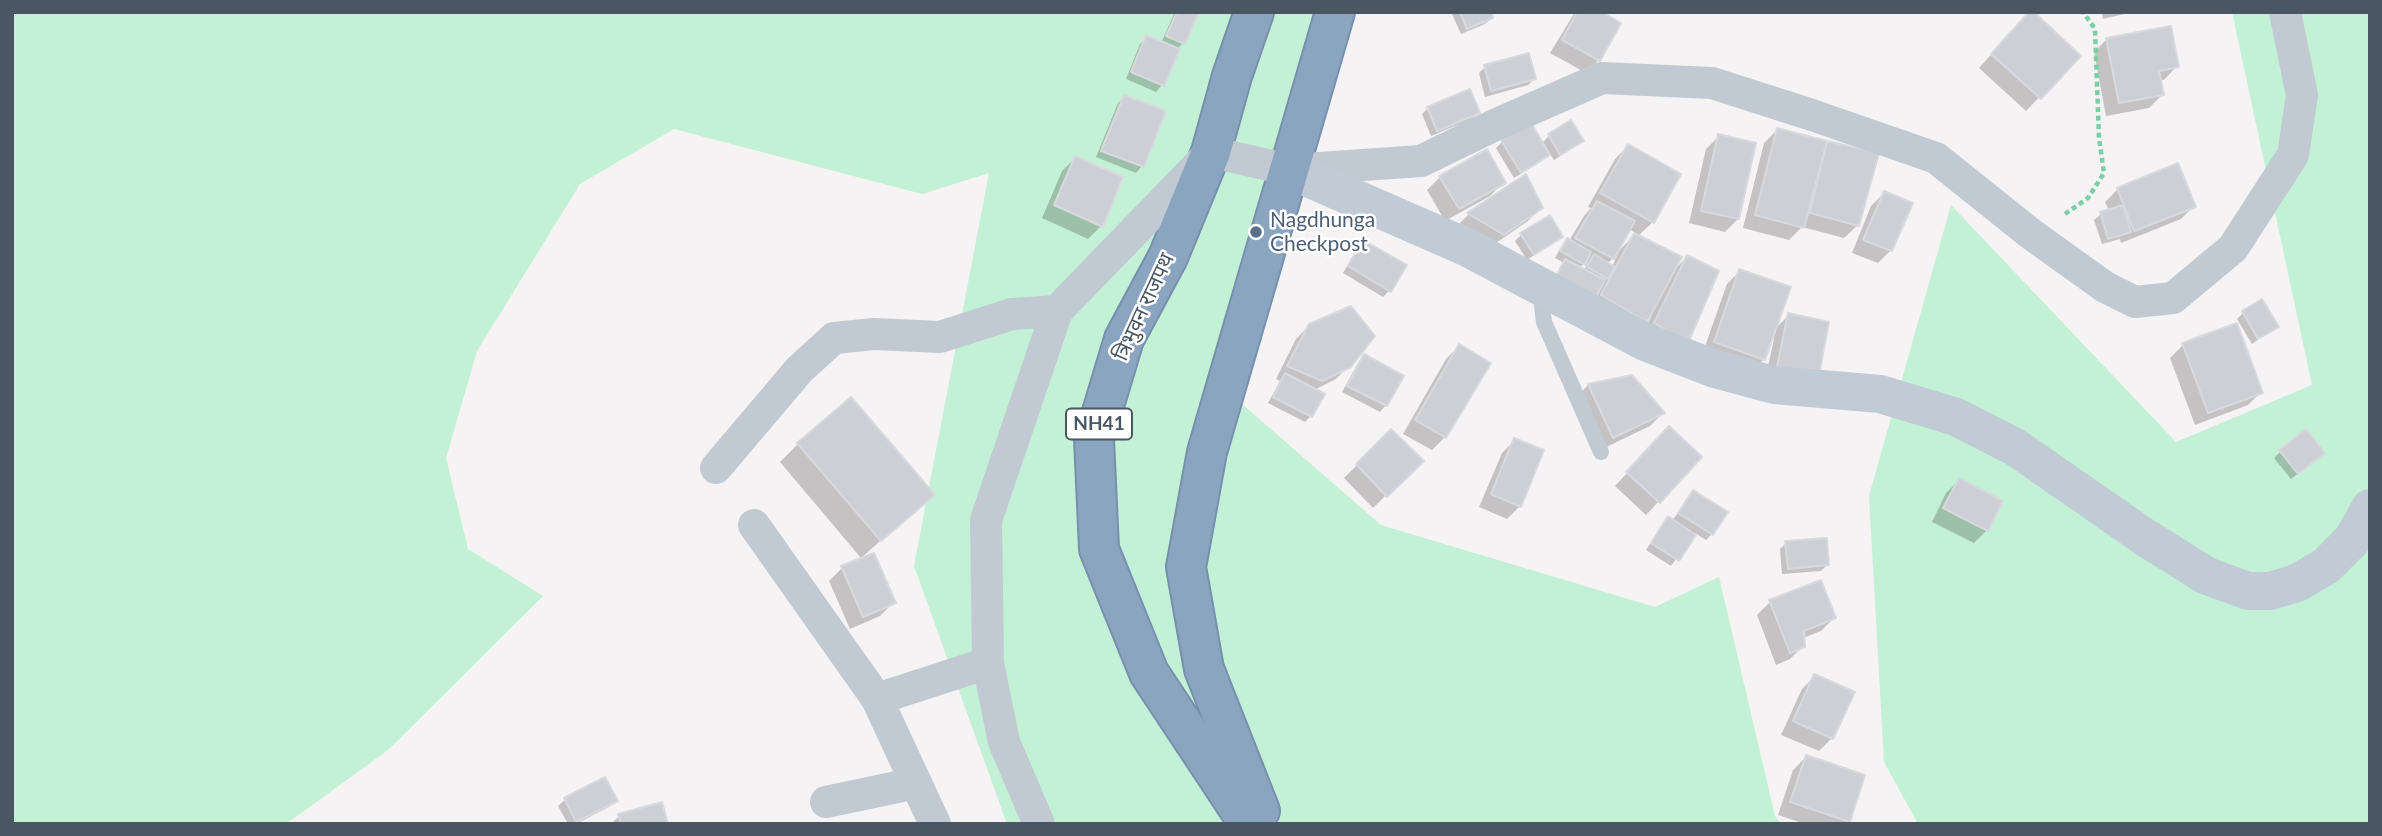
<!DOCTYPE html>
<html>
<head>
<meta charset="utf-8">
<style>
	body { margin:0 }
	#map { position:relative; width:2382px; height:836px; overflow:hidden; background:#f5f3f3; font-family:Lato,sans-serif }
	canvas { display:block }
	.frame { position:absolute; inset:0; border:14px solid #4a5661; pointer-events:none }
</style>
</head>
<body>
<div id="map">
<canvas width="2382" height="836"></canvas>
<div class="frame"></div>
</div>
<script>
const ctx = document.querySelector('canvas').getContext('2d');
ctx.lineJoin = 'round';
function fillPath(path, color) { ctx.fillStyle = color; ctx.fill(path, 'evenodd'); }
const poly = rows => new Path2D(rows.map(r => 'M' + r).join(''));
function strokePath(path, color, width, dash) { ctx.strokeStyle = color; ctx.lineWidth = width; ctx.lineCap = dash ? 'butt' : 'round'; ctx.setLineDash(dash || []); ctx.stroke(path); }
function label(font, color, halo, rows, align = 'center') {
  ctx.font = font + ' Lato,"Noto Sans Devanagari",sans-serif'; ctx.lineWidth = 5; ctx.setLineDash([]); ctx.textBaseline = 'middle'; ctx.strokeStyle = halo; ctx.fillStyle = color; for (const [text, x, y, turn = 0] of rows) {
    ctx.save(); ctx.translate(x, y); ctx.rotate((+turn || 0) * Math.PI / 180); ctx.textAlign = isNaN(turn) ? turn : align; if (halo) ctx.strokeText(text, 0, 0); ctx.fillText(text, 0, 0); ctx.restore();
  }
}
const green = poly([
	[12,12,1356,12,1290,170,1242,404,1381,525,1655,607,1719,577,1775,816,1781,824,1007,824,914,566,989,173,922,194,674,129,580,184,477,351,446,458,468,549,543,596,388,750,286,824,12,824],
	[2232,12,2370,12,2370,824,1918,824,1884,762,1869,496,1951,205,2176,442,2312,385]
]);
const shadow = poly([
	[1175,12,1197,12,1183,43,1176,50,1162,85,1156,92,1126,79,1140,44,1147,37,1161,43],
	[1451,12,1489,12,1491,18,1485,24,1461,34],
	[1575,12,1598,12,1599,60,1586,73,1550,53],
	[2102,12,2133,12,2103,19],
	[2018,25,2079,56,2026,111,1979,68],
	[2107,39,2177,66,2164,80,2159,80,2162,95,2149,108,2106,116,2094,52],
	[1485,67,1534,79,1528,85,1485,97,1479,73],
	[1124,97,1163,112,1142,166,1136,173,1096,157,1118,103],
	[1428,108,1478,113,1472,119,1431,136,1422,114],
	[1571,122,1582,140,1575,147,1554,160,1550,154,1542,161,1514,178,1496,148,1502,142,1530,125,1541,144,1549,136],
	[1777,130,1877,154,1858,225,1844,238,1802,227,1789,240,1743,228,1764,143],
	[1719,136,1738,219,1725,232,1689,223,1706,149],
	[1628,146,1653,222,1638,236,1673,271,1687,257,1686,342,1642,336,1652,315,1633,334,1549,287,1564,263,1555,258,1561,247,1569,241,1584,216,1591,208,1588,207,1615,159],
	[1629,229,1636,233,1617,253],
	[1618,253,1612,267,1607,264],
	[1589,258,1584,271,1579,268],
	[1075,158,1101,226,1088,239,1042,218,1062,171],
	[1525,176,1541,207,1528,221,1490,247,1456,227,1468,215],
	[1440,177,1503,183,1490,196,1445,221,1427,190],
	[2118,189,2194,206,2181,219,2121,243,2120,239,2102,244,2094,220,2101,214,2109,211,2105,202],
	[1884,193,1891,250,1878,263,1852,253,1871,206],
	[1521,235,1561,237,1527,260,1515,241],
	[1364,242,1390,290,1383,297,1343,273,1357,248],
	[1740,271,1774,330,1789,315,1827,323,1765,380,1774,339,1771,338,1764,359,1751,372,1702,355,1727,284],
	[2243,313,2277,326,2252,344,2237,319],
	[1310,325,1349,365,1336,379,1314,390,1311,416,1305,422,1268,403,1280,381,1276,379,1296,339],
	[2236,325,2261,392,2248,405,2195,425,2170,358,2183,345],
	[1459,346,1445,437,1432,450,1403,434,1446,359],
	[1364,356,1386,405,1380,412,1342,392,1358,363],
	[1631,377,1663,413,1650,426,1600,450,1576,398,1588,385],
	[1391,431,1421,461,1373,508,1344,478],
	[1515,440,1520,506,1507,519,1479,507,1502,453],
	[1656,442,1700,457,1646,515,1615,486],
	[798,444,932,495,861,558,780,462],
	[2280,452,2317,459,2291,479,2274,458],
	[1959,480,1987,530,1974,543,1932,522,1946,493],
	[1693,492,1712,534,1706,540,1695,533,1671,566,1646,550,1662,525,1668,518,1672,521],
	[1786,543,1827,565,1821,571,1782,574,1780,549],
	[842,568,893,603,880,616,850,629,829,581],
	[1820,582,1834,618,1821,631,1803,638,1803,646,1790,659,1776,665,1757,615,1770,602],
	[1815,676,1832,738,1819,751,1781,735,1802,689],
	[1806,757,1848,821,1845,824,1805,824,1778,815,1793,770],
	[604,780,616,801,609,807,576,824,568,824,558,806,565,800],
	[619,816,666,824,611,824]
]);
const building = poly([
	[1177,12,1199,12,1185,44,1166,36,1177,12],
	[1460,12,1491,12,1493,18,1467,29,1460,12],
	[1577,12,1602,12,1621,23,1600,61,1562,40,1577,12],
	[2029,12,2034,12,2081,56,2041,99,1991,54,2029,12],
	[2171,26,2179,67,2159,71,2164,95,2119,103,2106,38,2171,26],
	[1146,35,1180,49,1164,86,1131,72,1146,35],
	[1529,53,1536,79,1491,91,1484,65,1529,53],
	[1470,89,1480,113,1437,131,1427,107,1470,89],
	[1124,95,1166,111,1144,167,1101,151,1124,95],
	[1571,120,1584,141,1560,155,1548,134,1571,120],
	[1531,123,1550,155,1521,173,1501,140,1531,123],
	[1777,128,1827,141,1804,228,1755,215,1777,128],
	[1718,134,1756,143,1739,219,1701,211,1718,134],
	[1827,141,1879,153,1859,226,1810,213,1827,141],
	[1628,144,1681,174,1654,223,1600,193,1628,144],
	[1487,149,1506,183,1459,209,1439,176,1487,149],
	[1075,156,1123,177,1103,227,1054,205,1075,156],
	[2178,163,2196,207,2134,231,2117,188,2178,163],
	[1526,174,1543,208,1504,235,1467,213,1526,174],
	[1884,191,1913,203,1892,251,1863,240,1884,191],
	[1597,201,1635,221,1614,259,1575,238,1597,201],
	[2123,205,2131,232,2108,239,2100,212,2123,205],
	[1550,215,1563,237,1534,255,1520,233,1550,215],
	[1634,233,1682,257,1647,322,1601,295,1634,233],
	[1567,238,1591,252,1585,265,1560,251,1567,238],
	[1363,240,1407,265,1391,292,1348,266,1363,240],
	[1594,254,1615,267,1608,279,1587,267,1594,254],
	[1687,255,1719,271,1688,343,1654,323,1687,255],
	[1565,259,1605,280,1594,301,1554,280,1565,259],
	[1739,269,1791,287,1765,360,1714,342,1739,269],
	[2262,299,2279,327,2258,339,2242,311,2262,299],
	[1351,306,1375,336,1351,367,1322,381,1287,366,1309,324,1351,306],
	[1788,313,1829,322,1819,375,1777,367,1788,313],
	[2237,323,2263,393,2208,413,2182,343,2237,323],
	[1459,344,1491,363,1446,438,1415,420,1459,344],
	[1364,354,1404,376,1387,406,1347,386,1364,354],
	[1285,373,1325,394,1312,417,1273,397,1285,373],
	[1632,375,1665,413,1613,438,1588,384,1632,375],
	[851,397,935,495,881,541,797,443,851,397],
	[1669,426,1702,457,1660,503,1626,472,1669,426],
	[1391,429,1424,461,1387,497,1356,464,1391,429],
	[2306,429,2325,453,2298,474,2279,450,2306,429],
	[1514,438,1544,450,1521,507,1491,494,1514,438],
	[1959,478,2003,501,1988,531,1943,508,1959,478],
	[1693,490,1728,512,1713,535,1678,513,1693,490],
	[1668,516,1696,535,1679,561,1651,543,1668,516],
	[1827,538,1829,565,1788,569,1785,541,1827,538],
	[874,553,896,603,863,617,841,566,874,553],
	[1821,580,1836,618,1804,631,1805,647,1790,653,1769,600,1821,580],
	[1814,674,1855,692,1833,739,1793,721,1814,674],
	[1806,755,1865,775,1850,822,1790,802,1806,755],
	[605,777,618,801,576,822,564,798,605,777],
	[662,802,668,824,621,824,618,814,662,802]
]);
const path = poly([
	[2065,214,2088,198,2104,173,2099,138,2095,29,2083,12]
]);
const lane = poly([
	[1540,289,1544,322,1601,452]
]);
const street = poly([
	[716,468,799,370,834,338,874,334,940,337,1012,314,1057,311],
	[754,525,877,699],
	[826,802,916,783],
	[935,824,877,699,988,663],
	[1039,824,1004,742,988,663,986,520,1057,311,1211,152,1290,170,1421,161,1497,124,1602,78,1712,83,1812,115,1936,158,2031,234,2105,287,2135,302,2173,298,2233,248,2293,155,2302,95,2285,12]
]);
const secondary = poly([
	[1290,170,1466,247,1645,342,1715,369,1774,385,1880,394,1956,417,2015,447,2146,538,2207,576,2248,591,2270,591,2297,583,2326,566,2352,540,2370,508]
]);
const highway = poly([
	[1260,811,1204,669,1186,567,1207,452,1335,12],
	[1249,824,1149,673,1099,549,1094,439,1124,339,1168,257,1211,152,1232,76,1254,12]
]);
const markers = [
	[1256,232,7,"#5c6f8a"]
];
const shields = [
	[1099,424,66]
];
const shieldNames = [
	["NH41",1099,424]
];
const serviceNames = [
	["Nagdhunga",1270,220],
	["Checkpost",1270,244]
];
const streetNames = [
	["त्रिभुवन राजपथ",1144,307,-65]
];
fillPath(green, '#c3f1d5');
fillPath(shadow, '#0003');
fillPath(building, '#cdcfd5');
strokePath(building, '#d7d9de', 2);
strokePath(highway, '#7690ad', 42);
strokePath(path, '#7ad0a6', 4.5, [5, 3.5]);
strokePath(lane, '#c1cad2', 16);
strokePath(street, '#c1cad2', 32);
strokePath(secondary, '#c1cbd6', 38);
strokePath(highway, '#8ba5c1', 38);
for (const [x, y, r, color] of markers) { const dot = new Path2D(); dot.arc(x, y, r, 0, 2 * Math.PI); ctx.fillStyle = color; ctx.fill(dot); strokePath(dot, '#fff', 2.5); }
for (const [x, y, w] of shields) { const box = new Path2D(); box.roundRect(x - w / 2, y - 15.5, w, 31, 5); ctx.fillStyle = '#fff'; ctx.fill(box); strokePath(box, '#4a5661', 2); }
label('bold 19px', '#4a5661', null, shieldNames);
label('21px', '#4e5e75', '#fff', serviceNames, 'left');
label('21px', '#4a5661', '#fff', streetNames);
</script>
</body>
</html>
